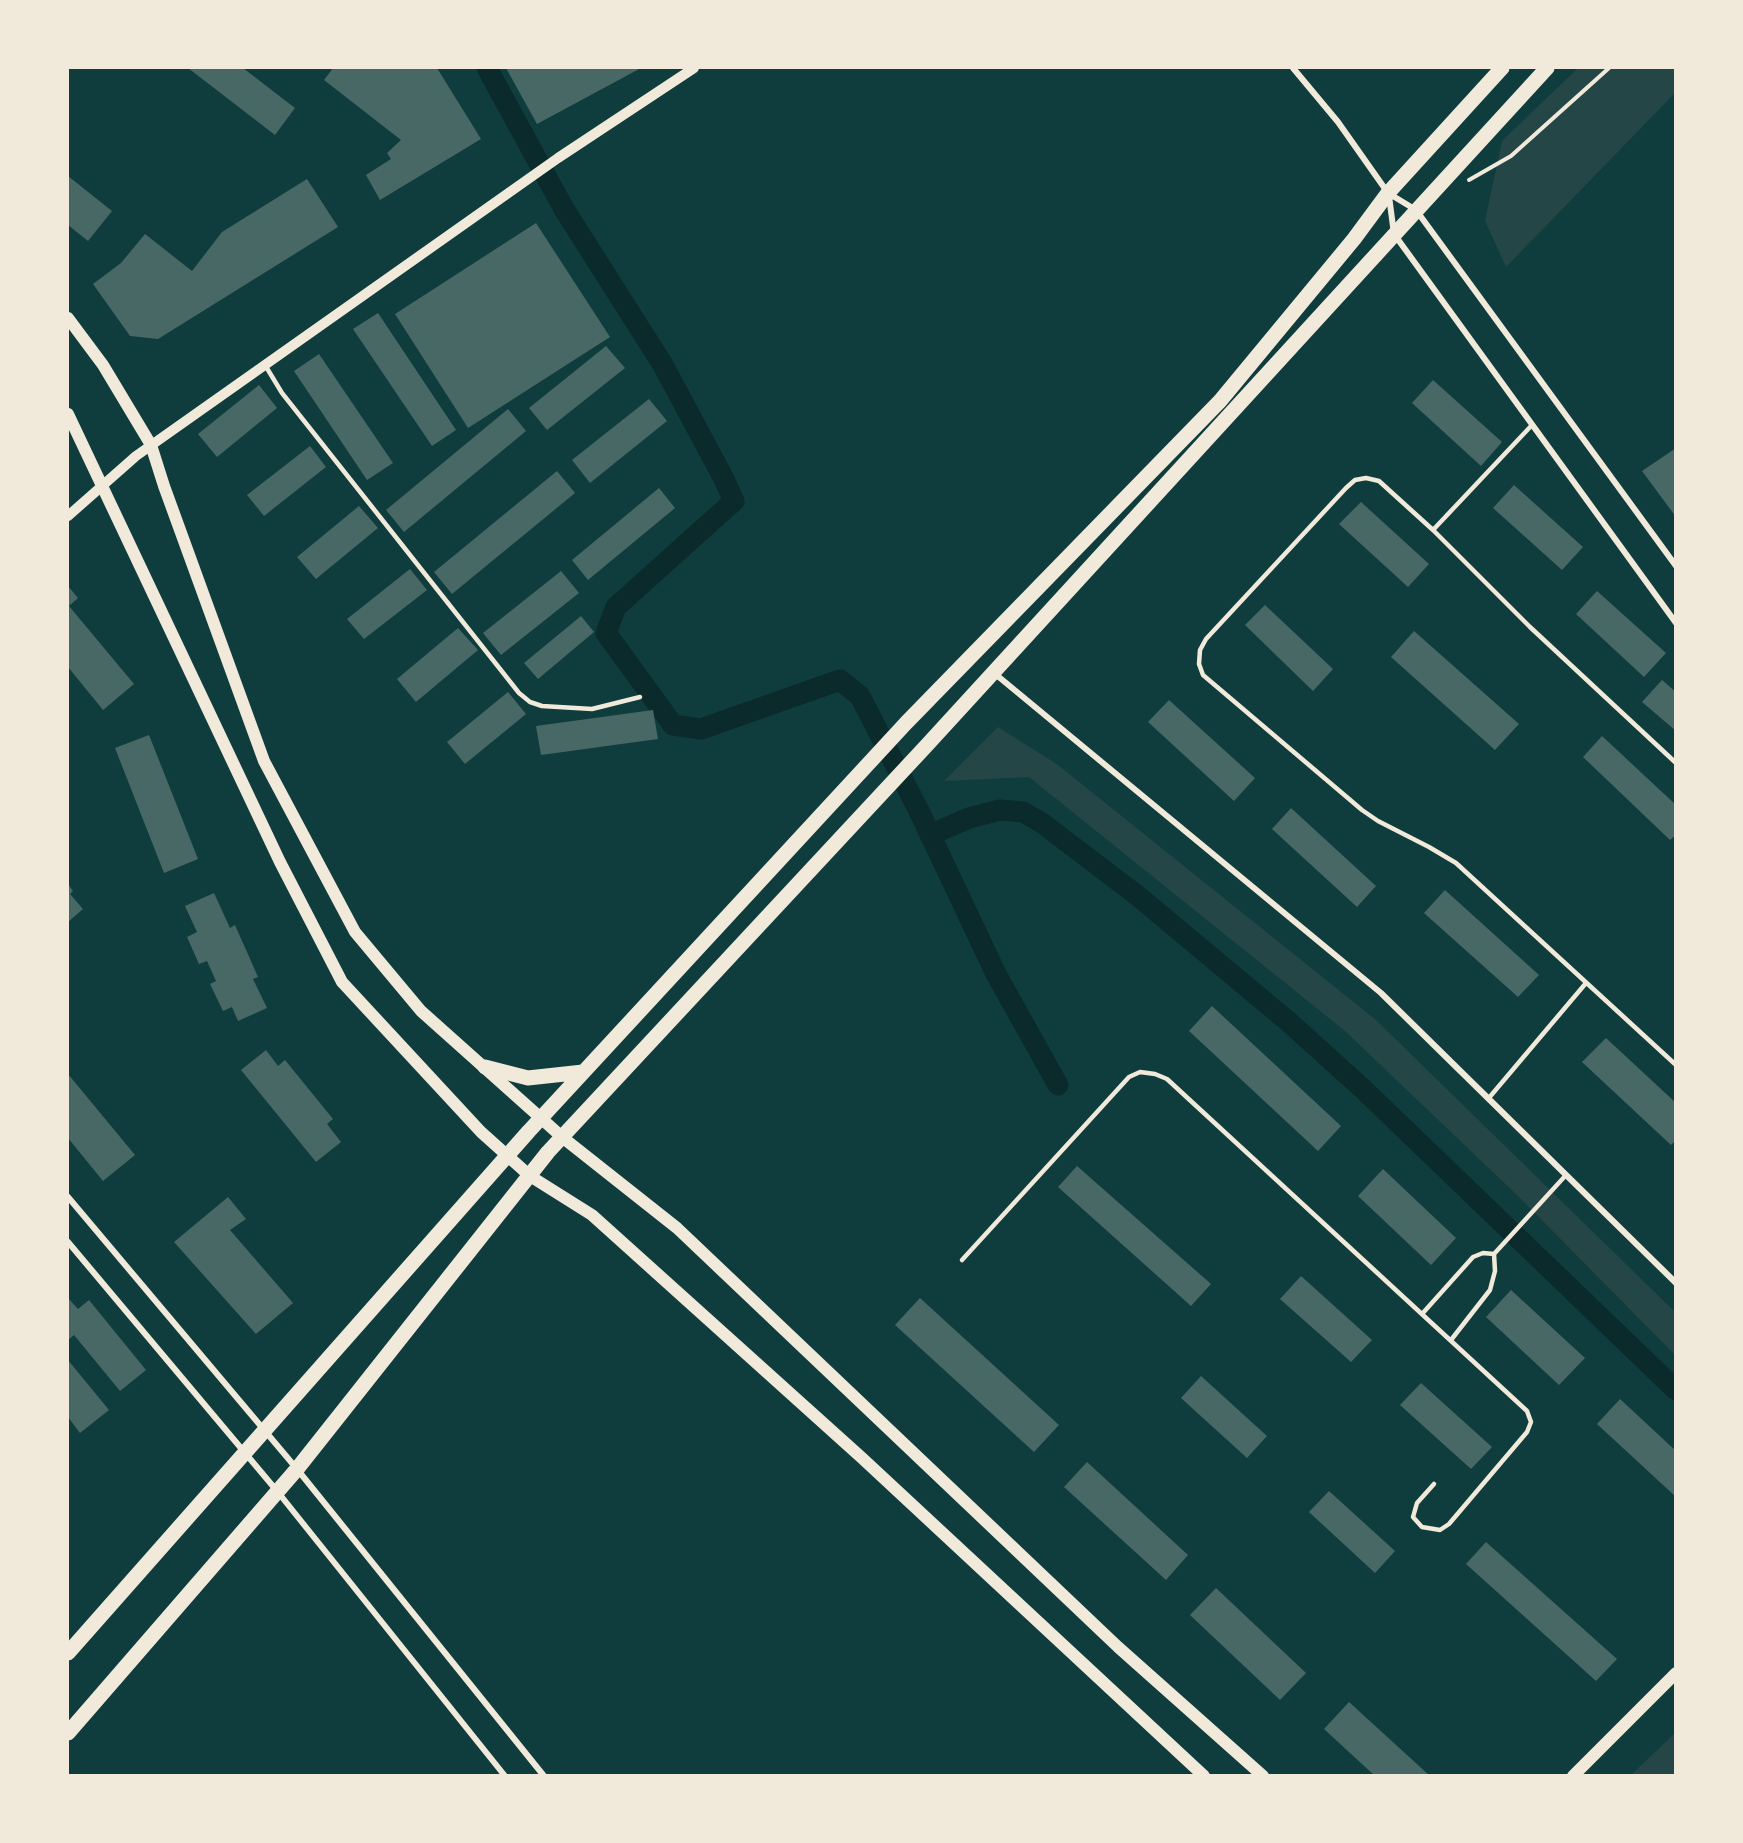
<!DOCTYPE html>
<html>
<head>
<meta charset="utf-8">
<style>
	body { margin:0 }
	#map { position:relative; width:1743px; height:1843px; overflow:hidden; background:#0f3d3e; font-family:"PT Sans",sans-serif }
	canvas { display:block }
	.frame { position:absolute; inset:0; border:69px solid #f1e9da; pointer-events:none }
</style>
</head>
<body>
<div id="map">
<canvas width="1743" height="1843"></canvas>
<div class="frame"></div>
</div>
<script>
const ctx = document.querySelector('canvas').getContext('2d');
ctx.lineJoin = 'round';
function fillPath(path, color) { ctx.fillStyle = color; ctx.fill(path, 'evenodd'); }
const poly = rows => new Path2D(rows.map(r => 'M' + r).join(''));
function strokePath(path, color, width, dash) { ctx.strokeStyle = color; ctx.lineWidth = width; ctx.lineCap = dash ? 'butt' : 'round'; ctx.setLineDash(dash || []); ctx.stroke(path); }
const green = poly([
	[1578,68,1675,68,1675,93,1506,267,1485,221,1502,141],
	[998,727,1058,765,1376,1020,1675,1312,1675,1355,1519,1197,1345,1031,1029,777,944,781],
	[1675,1733,1675,1775,1631,1775]
]);
const canal = poly([
	[487,68,564,209,663,365,724,479,734,501,616,607,606,633,673,725,701,729,840,680,860,696,920,813,996,974,1058,1085],
	[930,835,969,818,1000,810,1023,812,1042,823,1138,896,1290,1023,1363,1089,1676,1390]
]);
const building = poly([
	[188,68,243,68,295,108,275,135],
	[333,68,437,68,481,139,380,200,366,175,391,159,387,153,401,140,324,80],
	[506,68,641,68,537,124],
	[68,176,112,211,88,241,68,225],
	[307,179,338,227,158,339,130,336,93,284,121,263,145,234,192,271,222,232],
	[536,223,610,337,468,428,395,314],
	[378,313,456,430,432,446,353,329],
	[606,346,625,368,547,430,529,408],
	[319,354,393,463,367,480,294,371],
	[1433,380,1502,442,1481,466,1412,403],
	[259,385,277,408,217,457,198,434],
	[649,399,667,421,590,483,572,460],
	[508,409,526,431,404,532,386,510],
	[310,446,326,467,264,516,247,495],
	[1676,448,1676,517,1642,471],
	[557,471,575,493,452,594,434,572],
	[1514,485,1583,547,1562,570,1493,508],
	[659,488,675,508,588,580,572,560],
	[1361,502,1429,564,1408,587,1339,524],
	[359,506,378,528,316,579,297,557],
	[410,569,427,590,364,639,347,619],
	[561,571,579,593,501,655,483,633],
	[68,586,78,598,69,606,134,684,103,710,68,667],
	[1597,591,1666,653,1644,677,1576,614],
	[1265,605,1333,669,1313,691,1245,625],
	[581,616,594,632,538,679,524,663],
	[458,628,478,650,416,702,397,679],
	[1414,631,1519,724,1495,750,1391,657],
	[1662,680,1676,692,1676,731,1642,702],
	[508,692,526,714,465,764,447,742],
	[1169,700,1255,778,1234,801,1148,722],
	[653,710,658,739,541,755,536,726],
	[149,735,198,859,164,873,115,748],
	[1602,736,1676,805,1676,835,1670,840,1583,757],
	[1291,808,1376,886,1357,907,1272,829],
	[68,884,73,891,70,894,83,909,68,922],
	[1445,890,1539,975,1518,997,1424,913],
	[214,893,230,928,235,925,258,977,253,979,267,1008,238,1021,232,1007,223,1011,210,984,216,981,207,961,199,964,187,937,197,932,185,906],
	[1212,1006,1341,1126,1318,1151,1189,1031],
	[1606,1038,1676,1103,1676,1140,1671,1145,1582,1062],
	[266,1050,278,1066,285,1060,333,1119,327,1124,341,1142,316,1162,241,1070],
	[68,1074,135,1155,103,1181,68,1138],
	[1077,1166,1211,1284,1191,1306,1058,1187],
	[1383,1169,1456,1238,1431,1265,1358,1196],
	[228,1197,246,1219,230,1230,293,1303,256,1334,174,1242],
	[1301,1276,1372,1340,1351,1362,1280,1299],
	[1511,1290,1585,1358,1559,1385,1486,1317],
	[920,1298,1059,1425,1034,1452,895,1325],
	[69,1299,78,1309,89,1300,146,1370,120,1391,74,1335,68,1340,68,1300],
	[68,1360,109,1410,80,1433,68,1417],
	[1201,1376,1267,1436,1247,1458,1181,1398],
	[1421,1383,1492,1447,1471,1469,1400,1405],
	[1620,1399,1676,1451,1676,1497,1597,1424],
	[1087,1462,1188,1555,1166,1580,1064,1487],
	[1329,1491,1395,1551,1375,1573,1309,1512],
	[1486,1542,1617,1659,1596,1681,1466,1564],
	[1216,1588,1306,1673,1280,1700,1190,1615],
	[1349,1702,1430,1776,1375,1776,1324,1729]
]);
const path = poly([
	[1469,180,1511,156,1609,68]
]);
const service = poly([
	[265,365,282,393,519,693,530,702,542,706,592,709,640,697],
	[1532,425,1433,530,1530,627,1676,763],
	[1433,530,1379,481,1366,478,1355,480,1346,488,1206,639,1200,650,1199,664,1203,675,1362,810,1378,821,1429,847,1456,863,1676,1065],
	[1488,1099,1586,983],
	[962,1260,1129,1077,1140,1072,1155,1074,1167,1079,1527,1411,1531,1422,1527,1432,1449,1524,1440,1530,1422,1527,1413,1517,1417,1503,1434,1484],
	[1422,1314,1473,1257,1483,1253,1494,1254],
	[1451,1340,1490,1290,1495,1271,1494,1254,1566,1175]
]);
const minor = poly([
	[1293,68,1338,122,1388,193,1416,210,1676,566],
	[1389,196,1394,234,1676,623],
	[994,673,1381,993,1676,1283],
	[68,1197,297,1469,544,1776],
	[68,1242,277,1491,505,1776]
]);
const tertiary = poly([
	[68,516,136,456,558,158,694,68]
]);
const secondary = poly([
	[68,318,103,365,151,445,164,486,264,761,355,932,421,1011,562,1137,677,1228,1118,1647,1263,1776],
	[68,414,280,862,342,982,481,1132,530,1176,592,1215,862,1458,1204,1776],
	[1573,1776,1676,1673]
]);
const primary = poly([
	[485,1067,528,1078,583,1072],
	[68,1653,529,1131,906,723,1220,401,1354,239,1388,193,1502,68],
	[68,1733,297,1469,548,1152,927,745,1547,68]
]);
fillPath(green, '#244646');
strokePath(canal, '#0a2a2b', 21);
fillPath(building, '#486865');
strokePath(path, '#f1e9da', 4);
strokePath(service, '#f1e9da', 4.5);
strokePath(minor, '#f1e9da', 6);
strokePath(tertiary, '#f1e9da', 10);
strokePath(secondary, '#f1e9da', 12);
strokePath(primary, '#f1e9da', 15);
</script>
</body>
</html>
